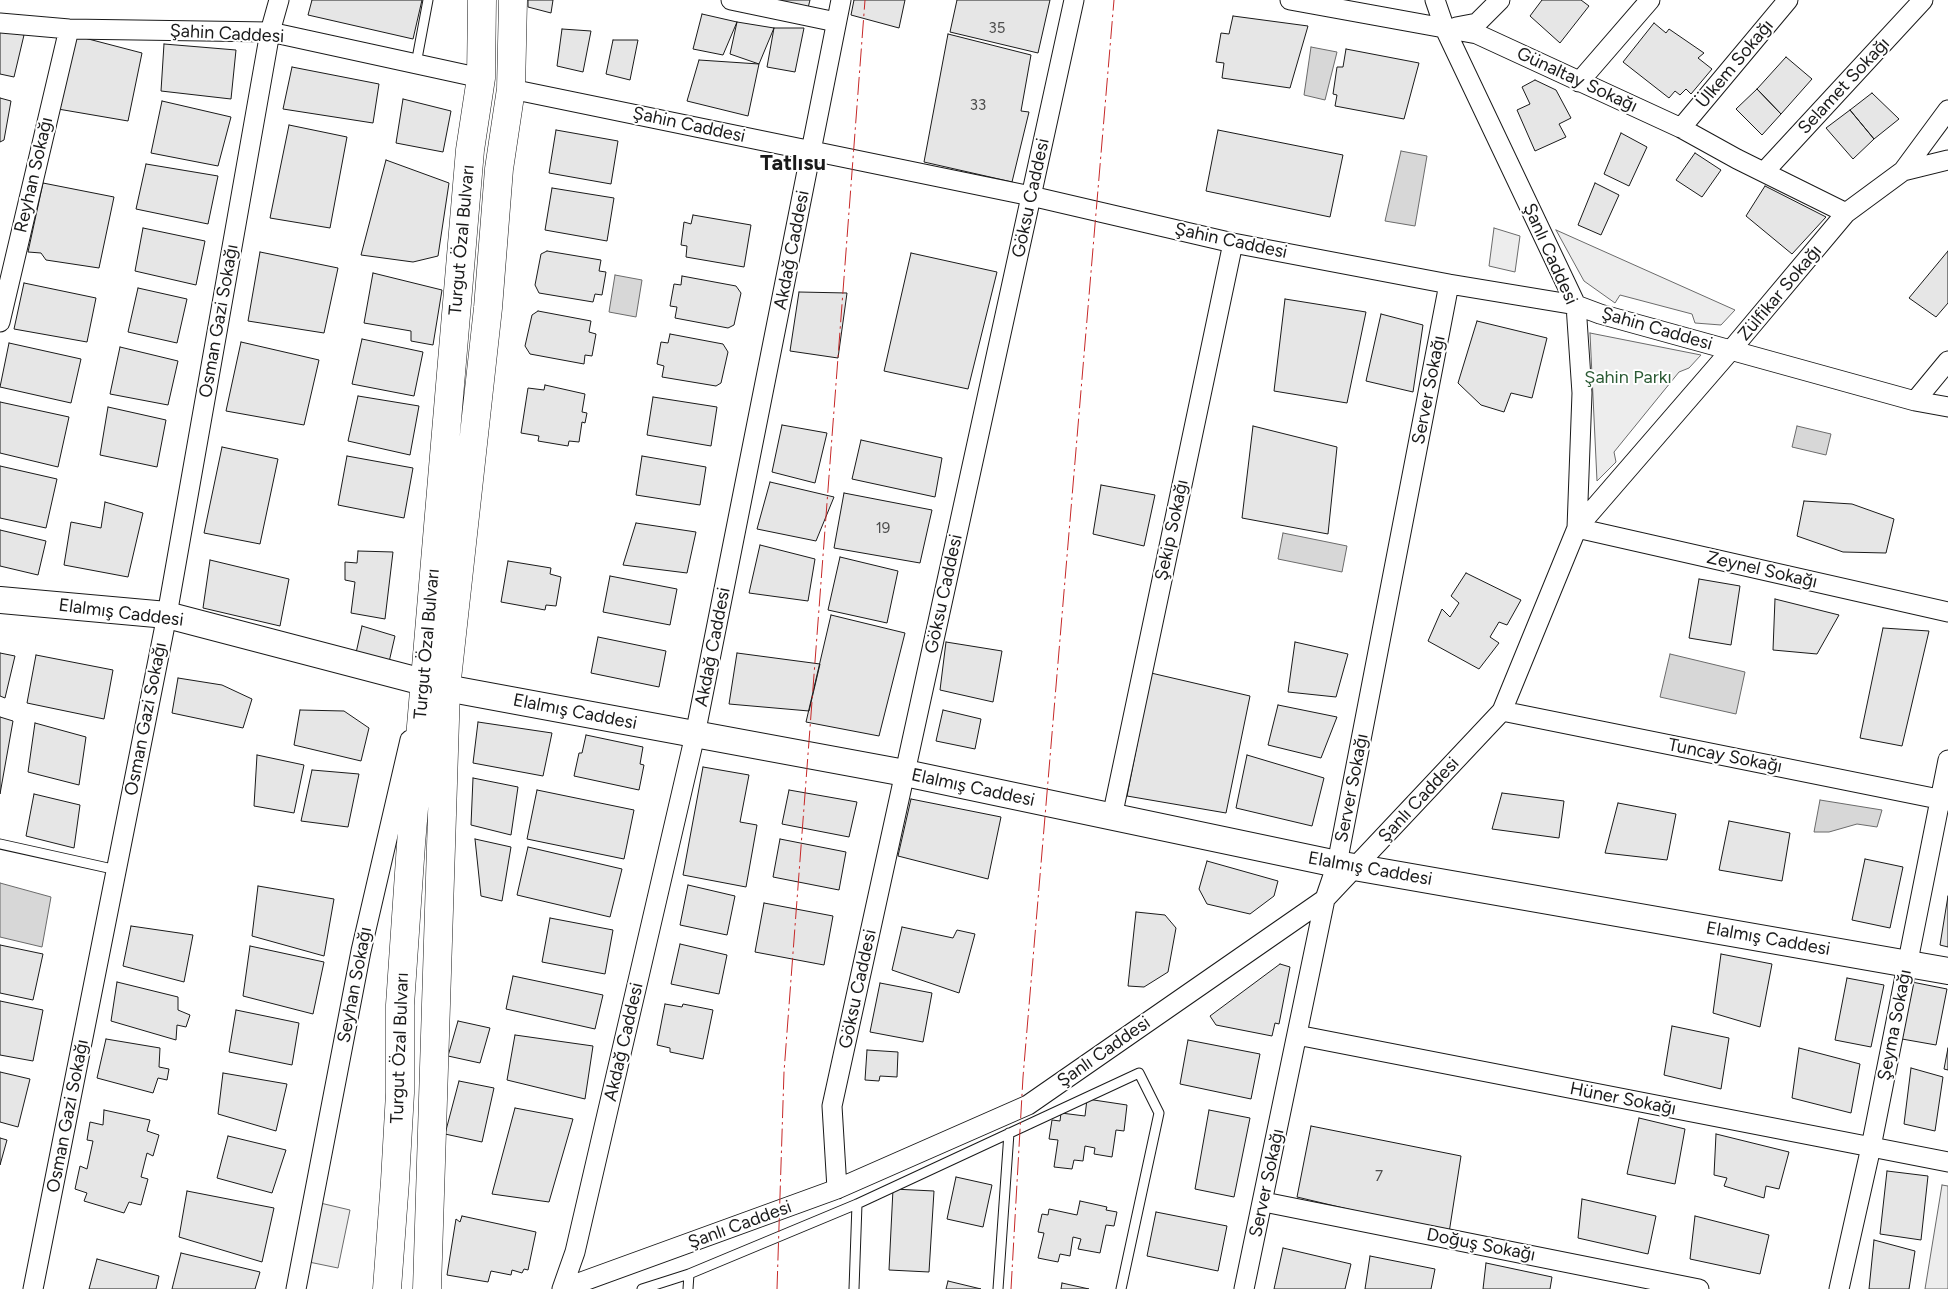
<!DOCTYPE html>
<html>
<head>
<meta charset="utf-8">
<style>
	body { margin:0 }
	canvas { display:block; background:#fff }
</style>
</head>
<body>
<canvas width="1948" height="1289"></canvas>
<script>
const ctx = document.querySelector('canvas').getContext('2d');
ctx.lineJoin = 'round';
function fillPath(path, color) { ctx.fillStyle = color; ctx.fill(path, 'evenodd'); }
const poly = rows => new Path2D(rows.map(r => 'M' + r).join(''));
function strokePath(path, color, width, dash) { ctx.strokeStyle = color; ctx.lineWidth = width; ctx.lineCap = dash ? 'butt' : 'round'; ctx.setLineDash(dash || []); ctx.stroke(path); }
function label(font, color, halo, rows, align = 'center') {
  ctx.font = font + ' Figtree,sans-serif'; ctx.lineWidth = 4; ctx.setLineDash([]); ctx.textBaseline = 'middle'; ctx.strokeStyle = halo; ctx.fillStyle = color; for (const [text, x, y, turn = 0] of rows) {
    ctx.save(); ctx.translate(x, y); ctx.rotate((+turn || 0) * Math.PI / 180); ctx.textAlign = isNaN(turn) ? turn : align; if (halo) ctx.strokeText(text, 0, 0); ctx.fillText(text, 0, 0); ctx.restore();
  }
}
const green = poly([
	[1494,228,1520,236,1515,272,1489,266,1494,228],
	[1556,230,1735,310,1721,325,1695,323,1692,314,1620,295,1615,303,1584,281,1556,230],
	[1590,333,1701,355,1689,368,1679,372,1614,452,1616,462,1597,481,1590,333],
	[1942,1185,1948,1186,1948,1289,1925,1289,1942,1185],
	[316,1202,350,1210,338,1268,304,1261,316,1202]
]);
const water = poly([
	[1311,47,1337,52,1325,100,1304,95,1311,47],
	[1401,151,1427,156,1415,226,1385,221,1401,151],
	[615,275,642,280,636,317,609,312,615,275],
	[1797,426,1831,434,1826,455,1792,447,1797,426],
	[1283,533,1347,546,1342,572,1278,559,1283,533],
	[1670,654,1745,672,1736,714,1660,697,1670,654],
	[1820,800,1882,810,1877,827,1857,824,1829,832,1814,832,1820,800],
	[0,883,51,897,42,947,0,937,0,883]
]);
const building = poly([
	[312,0,422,0,413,39,308,15,312,0],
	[528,0,553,0,551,13,528,7,528,0],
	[777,0,810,0,808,8,777,0],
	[854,0,905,0,899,28,851,15,854,0],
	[957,0,1050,0,1038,53,950,32,957,0],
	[1542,0,1581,0,1589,6,1560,43,1530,16,1542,0],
	[702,14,737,22,723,55,693,49,702,14],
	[1233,16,1308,26,1290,88,1222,78,1224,63,1216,62,1221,33,1229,34,1233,16],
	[737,22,774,28,759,64,730,54,737,22],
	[1654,23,1666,33,1669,29,1704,53,1698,58,1712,69,1691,94,1686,89,1680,95,1675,91,1669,98,1623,62,1654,23],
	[774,28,804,28,795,72,767,67,774,28],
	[0,29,24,35,14,77,0,74,0,29],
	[562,29,591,31,583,72,557,66,562,29],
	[948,34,1031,55,1021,111,1029,112,1012,182,924,162,948,34],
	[73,35,142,53,128,121,58,109,73,35],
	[613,40,638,40,630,80,606,74,613,40],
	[164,44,236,50,231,99,161,91,164,44],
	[1346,49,1419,63,1404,119,1335,106,1337,95,1333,94,1337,67,1343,67,1346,49],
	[1786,57,1812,79,1781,114,1757,89,1786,57],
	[699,60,759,64,748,116,687,101,699,60],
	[292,67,379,84,373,123,283,109,292,67],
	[1535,80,1556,90,1571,118,1559,124,1566,137,1535,151,1517,110,1530,104,1522,87,1535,80],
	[1757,89,1781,114,1762,135,1736,109,1757,89],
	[1872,93,1899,119,1874,139,1850,110,1872,93],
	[0,98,11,101,4,140,0,142,0,98],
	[403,99,451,111,443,152,396,143,403,99],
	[162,101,231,117,218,166,151,153,162,101],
	[1850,110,1874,139,1853,159,1826,128,1850,110],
	[289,125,347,137,330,228,270,218,289,125],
	[556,130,618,141,611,184,549,173,556,130],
	[1218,130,1343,155,1330,217,1206,191,1218,130],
	[1621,133,1647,147,1629,186,1604,174,1621,133],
	[1695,153,1721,170,1702,197,1676,180,1695,153],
	[386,160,449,183,438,256,413,262,361,255,386,160],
	[146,164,218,176,208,224,136,209,146,164],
	[43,183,114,197,99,268,46,260,41,253,28,252,43,183],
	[1595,183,1619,195,1601,235,1578,225,1595,183],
	[1765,186,1826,217,1792,254,1746,216,1765,186],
	[552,188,614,198,607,241,545,230,552,188],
	[693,215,751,225,744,267,686,257,687,246,681,245,684,222,691,224,693,215],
	[143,228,205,241,196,285,135,271,143,228],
	[547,251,601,260,599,271,606,272,602,295,595,294,593,302,539,293,535,285,541,254,547,251],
	[1948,251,1948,303,1936,317,1909,298,1948,251],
	[260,252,338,268,324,333,248,321,260,252],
	[911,253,997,272,968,389,884,371,911,253],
	[373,273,442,290,433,345,411,341,411,331,364,323,373,273],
	[682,276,736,286,741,293,734,325,728,328,675,318,677,307,670,306,674,284,681,285,682,276],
	[24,283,96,298,87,342,14,329,24,283],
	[138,288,187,299,177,343,128,332,138,288],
	[799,292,847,293,838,358,790,351,799,292],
	[1285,299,1366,312,1347,403,1274,391,1285,299],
	[538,311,591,321,589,332,596,334,592,356,585,355,584,364,530,354,525,346,532,315,538,311],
	[1381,314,1423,325,1413,392,1366,381,1381,314],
	[1477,321,1547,338,1532,398,1511,393,1504,412,1481,405,1458,383,1477,321],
	[670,334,723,344,728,352,721,383,716,386,662,377,664,366,657,364,661,342,668,343,670,334],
	[362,339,423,352,414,396,352,384,362,339],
	[241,342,319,360,304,425,226,411,241,342],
	[9,343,81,359,71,403,0,387,9,343],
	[120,347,178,361,168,405,110,394,120,347],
	[545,385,585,394,582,412,587,413,585,423,582,422,579,442,569,441,568,446,538,441,539,436,521,433,528,388,544,390,545,385],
	[358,396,419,406,410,455,348,441,358,396],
	[653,397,717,407,711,446,647,435,653,397],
	[0,402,69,417,58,467,0,453,0,402],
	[108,407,166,420,157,467,100,455,108,407],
	[782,425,827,433,815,483,772,472,782,425],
	[1253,426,1337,447,1328,534,1242,518,1253,426],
	[861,440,942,458,935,497,852,479,861,440],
	[222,447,278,459,260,544,204,533,222,447],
	[347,456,413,468,404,518,338,505,347,456],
	[642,456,706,467,700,505,636,495,642,456],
	[0,466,57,479,46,528,0,518,0,466],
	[770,482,834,497,816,541,757,529,770,482],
	[1101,485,1155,495,1144,546,1093,534,1101,485],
	[844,493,932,510,920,563,834,548,844,493],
	[1804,501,1852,504,1894,519,1886,553,1843,552,1797,536,1804,501],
	[105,502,143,513,128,577,64,565,71,522,101,528,105,502],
	[636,523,696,532,687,573,623,565,636,523],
	[0,530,46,541,38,575,0,566,0,530],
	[760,545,815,559,808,601,749,593,760,545],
	[358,551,393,552,385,619,351,613,355,582,345,580,345,562,357,563,358,551],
	[840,557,898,571,887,623,828,610,840,557],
	[210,560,289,579,280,626,203,608,210,560],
	[508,561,551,568,550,574,561,577,556,606,546,605,545,610,501,602,508,561],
	[1466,573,1521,600,1507,625,1499,622,1490,637,1499,643,1479,669,1428,641,1442,609,1450,617,1459,603,1451,596,1466,573],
	[610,576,677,589,670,625,603,612,610,576],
	[1699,579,1740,586,1731,645,1689,638,1699,579],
	[1775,599,1839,615,1817,654,1773,650,1775,599],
	[831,615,905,633,879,736,806,722,831,615],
	[362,626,395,636,389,662,356,653,362,626],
	[1883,628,1929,631,1902,746,1860,738,1883,628],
	[598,637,666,651,659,687,591,673,598,637],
	[946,642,1002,651,993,702,940,690,946,642],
	[1295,642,1348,654,1336,697,1288,692,1295,642],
	[0,653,15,656,5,698,0,696,0,653],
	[737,653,820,664,809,711,729,704,737,653],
	[36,655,113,670,104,719,27,703,36,655],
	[1151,673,1250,696,1226,813,1127,796,1151,673],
	[178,678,222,685,252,699,243,728,172,713,178,678],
	[1278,705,1337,717,1321,758,1268,745,1278,705],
	[300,710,344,711,369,728,361,761,294,745,300,710],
	[943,710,981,719,975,749,936,741,943,710],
	[0,717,13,721,0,794,0,717],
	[478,722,552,733,543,776,473,763,478,722],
	[35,723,86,737,79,785,28,772,35,723],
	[586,735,643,747,640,764,644,765,639,790,574,776,579,753,582,753,586,735],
	[257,755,304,765,294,813,254,806,257,755],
	[1247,755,1324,778,1312,826,1236,808,1247,755],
	[703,767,749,775,740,822,757,825,746,887,683,875,703,767],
	[312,770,359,774,348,827,301,821,312,770],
	[473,778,518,787,511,835,471,825,473,778],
	[537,790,634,810,624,859,527,839,537,790],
	[789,790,857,802,849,837,782,824,789,790],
	[1502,793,1564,801,1559,838,1492,829,1502,793],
	[34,794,80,805,74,848,26,836,34,794],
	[911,799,1001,817,988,879,898,856,911,799],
	[1618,803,1676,814,1667,860,1605,853,1618,803],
	[1729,821,1790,833,1782,881,1719,870,1729,821],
	[475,839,511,847,502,901,481,896,475,839],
	[780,839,846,852,839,890,773,877,780,839],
	[528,847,622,869,610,917,517,895,528,847],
	[1865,859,1903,867,1890,928,1852,920,1865,859],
	[1207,861,1278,881,1274,896,1250,914,1207,904,1199,889,1207,861],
	[688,885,735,896,727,935,680,925,688,885],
	[258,886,334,899,324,956,252,936,258,886],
	[1948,896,1948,947,1940,945,1948,896],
	[764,903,833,916,824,965,755,952,764,903],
	[1136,912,1165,915,1176,928,1168,972,1144,987,1128,986,1136,912],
	[550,918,613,930,605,974,542,962,550,918],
	[131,926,193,935,184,982,123,966,131,926],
	[902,927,953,938,957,930,975,934,959,993,892,970,902,927],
	[680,944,727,955,719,994,671,984,680,944],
	[0,945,43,954,33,1000,0,993,0,945],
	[250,946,324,962,313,1014,243,996,250,946],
	[1721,954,1772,964,1760,1027,1713,1013,1721,954],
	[1280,964,1290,967,1279,1024,1275,1023,1272,1036,1216,1025,1210,1016,1280,964],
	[513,976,603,995,595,1029,506,1009,513,976],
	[1847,978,1884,985,1871,1047,1835,1040,1847,978],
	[117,982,178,997,178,1010,190,1015,186,1027,177,1025,176,1040,111,1021,117,982],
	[1912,982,1947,989,1936,1045,1902,1039,1912,982],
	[880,983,932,993,923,1042,870,1032,880,983],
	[0,1001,43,1010,33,1061,0,1055,0,1001],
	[665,1004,682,1007,683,1004,713,1010,703,1059,670,1052,670,1048,657,1045,665,1004],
	[236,1010,299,1023,292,1065,229,1052,236,1010],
	[458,1021,490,1028,480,1063,448,1056,458,1021],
	[1672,1026,1729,1038,1721,1089,1664,1075,1672,1026],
	[515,1035,593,1046,585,1099,507,1080,515,1035],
	[106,1039,160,1048,159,1067,169,1069,167,1080,158,1078,153,1093,97,1078,106,1039],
	[1188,1040,1260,1054,1251,1099,1180,1084,1188,1040],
	[1799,1048,1860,1064,1851,1113,1792,1098,1799,1048],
	[1948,1048,1948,1070,1944,1069,1948,1048],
	[867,1050,898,1052,897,1077,880,1076,879,1081,865,1080,867,1050],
	[1911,1068,1943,1077,1935,1131,1904,1124,1911,1068],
	[0,1072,30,1079,18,1127,0,1122,0,1072],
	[223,1073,287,1084,276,1131,218,1114,223,1073],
	[459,1081,494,1088,482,1142,445,1134,459,1081],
	[1087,1099,1127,1105,1124,1131,1116,1130,1112,1157,1094,1154,1095,1148,1085,1146,1083,1161,1074,1160,1072,1169,1054,1167,1058,1140,1049,1139,1052,1120,1060,1121,1061,1113,1085,1116,1087,1099],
	[515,1108,573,1119,549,1202,492,1194,515,1108],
	[104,1110,150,1120,147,1131,159,1135,153,1156,147,1153,141,1177,148,1179,141,1205,129,1202,124,1213,84,1201,87,1193,75,1189,80,1166,87,1169,93,1141,87,1140,90,1122,103,1125,104,1110],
	[1209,1110,1250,1118,1234,1197,1195,1189,1209,1110],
	[1639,1118,1685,1129,1675,1184,1627,1174,1639,1118],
	[1311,1126,1461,1156,1449,1233,1297,1197,1311,1126],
	[1716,1134,1789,1152,1779,1189,1766,1186,1764,1198,1724,1186,1727,1178,1714,1175,1716,1134],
	[228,1136,286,1150,272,1193,217,1178,228,1136],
	[0,1138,7,1140,0,1165,0,1138],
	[1887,1171,1928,1176,1921,1240,1880,1234,1887,1171],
	[956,1177,992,1185,983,1227,947,1219,956,1177],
	[893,1189,934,1191,929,1272,889,1270,893,1189],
	[187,1191,274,1208,262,1262,179,1237,187,1191],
	[1582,1199,1656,1216,1648,1254,1578,1238,1582,1199],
	[1080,1201,1107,1207,1106,1210,1117,1212,1114,1226,1106,1225,1100,1253,1078,1249,1081,1239,1073,1237,1070,1256,1060,1254,1058,1262,1038,1258,1044,1233,1038,1232,1042,1214,1048,1215,1049,1209,1077,1215,1080,1201],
	[1156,1212,1227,1226,1218,1271,1147,1256,1156,1212],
	[462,1216,536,1232,528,1270,524,1269,522,1273,512,1270,511,1275,491,1271,488,1282,447,1275,456,1219,460,1222,462,1216],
	[1695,1216,1769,1235,1760,1274,1690,1259,1695,1216],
	[1874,1240,1915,1251,1909,1289,1869,1289,1874,1240],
	[1283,1248,1351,1264,1345,1289,1274,1289,1283,1248],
	[181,1253,260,1272,255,1289,172,1289,181,1253],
	[1370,1256,1435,1269,1431,1289,1365,1289,1370,1256],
	[97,1259,159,1276,156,1289,89,1289,97,1259],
	[1486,1263,1552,1277,1550,1289,1483,1289,1486,1263],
	[948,1281,981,1289,946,1289,948,1281],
	[1062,1283,1089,1289,1061,1289,1062,1283]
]);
const lane = poly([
	[416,64,428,0],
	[0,844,117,870],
	[642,1289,689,1274,857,1204,1139,1073,1159,1113,1121,1289],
	[688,1289,689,1274],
	[854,1289,857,1204],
	[998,1289,1009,1133]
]);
const street = poly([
	[731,0,836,22],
	[1290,0,1477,34,1681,128,1737,159,1846,213],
	[0,23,69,29,270,32,481,78],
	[1456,27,1477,23,1500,0],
	[1579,82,1650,0],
	[511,89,1031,196,1233,243,1449,284,1576,305,1600,314,1915,401,1948,407],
	[1681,128,1788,0],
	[1903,171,1948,110],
	[1764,172,1923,0],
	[0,322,69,29],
	[1915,401,1948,361],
	[1577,528,1731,350,1846,213,1903,171,1948,160],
	[1577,528,1948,612],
	[1502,711,1948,801],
	[1112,817,1233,243],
	[1297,1035,1948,1162],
	[837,1189,832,1106,1074,0],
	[1264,1202,1699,1289],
	[33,1289,167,615,270,32,279,0],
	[296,1289,361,951,410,740],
	[562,1289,837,1189,1028,1105,1325,899,1502,711,1577,528,1582,393,1576,305,1445,29,1435,0],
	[562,1289,575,1252,695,735,841,0],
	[1244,1289,1325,899,1337,864,1449,284],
	[1839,1289,1871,1147,1948,760]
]);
const secondary = poly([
	[0,600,167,615,446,688,905,773,1337,864,1948,971]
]);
const primary = poly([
	[387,1289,395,1181,400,1093,400,1005,411,844,470,150,481,78,482,0],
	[427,1289,446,688,488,308,499,169,511,89,513,0]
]);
const power = poly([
	[777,1289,784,1072,865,0],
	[1011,1289,1023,1077,1114,0]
]);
const numberNames = [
	["35",997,29],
	["33",978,106],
	["19",883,529],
	["7",1379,1177]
];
const streetNames = [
	["Şahin Caddesi",227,34,3],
	["Ülkem Sokağı",1735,64,-50],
	["Günaltay Sokağı",1577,80,25],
	["Selamet Sokağı",1844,86,-47],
	["Şahin Caddesi",689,125,12],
	["Reyhan Sokağı",34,175,-77],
	["Göksu Caddesi",1031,198,-78],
	["Turgut Özal Bulvarı",462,240,-85],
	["Şahin Caddesi",1231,241,12],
	["Akdağ Caddesi",792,250,-79],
	["Şanlı Caddesi",1550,254,66],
	["Zülfikar Sokağı",1780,293,-50],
	["Osman Gazi Sokağı",219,321,-80],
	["Şahin Caddesi",1657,329,16],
	["Server Sokağı",1429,390,-79],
	["Şekip Sokağı",1172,530,-78],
	["Zeynel Sokağı",1762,570,13],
	["Göksu Caddesi",944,594,-78],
	["Elalmış Caddesi",121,613,7],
	["Turgut Özal Bulvarı",427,644,-85],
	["Akdağ Caddesi",713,647,-79],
	["Elalmış Caddesi",575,712,11],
	["Osman Gazi Sokağı",146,719,-79],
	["Tuncay Sokağı",1725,756,11],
	["Elalmış Caddesi",973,788,12],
	["Server Sokağı",1352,788,-79],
	["Şanlı Caddesi",1419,800,-47],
	["Elalmış Caddesi",1370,869,10],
	["Elalmış Caddesi",1768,939,10],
	["Seyhan Sokağı",355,985,-79],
	["Göksu Caddesi",858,989,-78],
	["Şeyma Sokağı",1895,1025,-79],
	["Akdağ Caddesi",624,1042,-77],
	["Turgut Özal Bulvarı",400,1048,-88],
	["Şanlı Caddesi",1104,1052,-35],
	["Hüner Sokağı",1623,1099,11],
	["Osman Gazi Sokağı",68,1116,-79],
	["Server Sokağı",1267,1183,-78],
	["Şanlı Caddesi",740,1225,-20],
	["Doğuş Sokağı",1481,1245,11]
];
const parkNames = [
	["Şahin Parkı",1628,378]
];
const districtNames = [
	["Tatlısu",793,164]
];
fillPath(green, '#ededed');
strokePath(green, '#6a6a6a', 1);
fillPath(water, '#d7d7d7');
strokePath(water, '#6a6a6a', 1);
fillPath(building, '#e6e6e6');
strokePath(building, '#1a1a1a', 1);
strokePath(lane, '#1a1a1a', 11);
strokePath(street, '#1a1a1a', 21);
strokePath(secondary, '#1a1a1a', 28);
strokePath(primary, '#1a1a1a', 29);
strokePath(lane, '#fff', 9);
strokePath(street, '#fff', 19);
strokePath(secondary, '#fff', 26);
strokePath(primary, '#fff', 28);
strokePath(power, '#c62828', 1, [18, 4, 2.5, 4]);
label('15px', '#4d4d4d', null, numberNames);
label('18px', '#1a1a1a', '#fff', streetNames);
label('18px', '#2b5a34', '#fff', parkNames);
label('bold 22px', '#1a1a1a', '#fff', districtNames);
</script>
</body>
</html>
